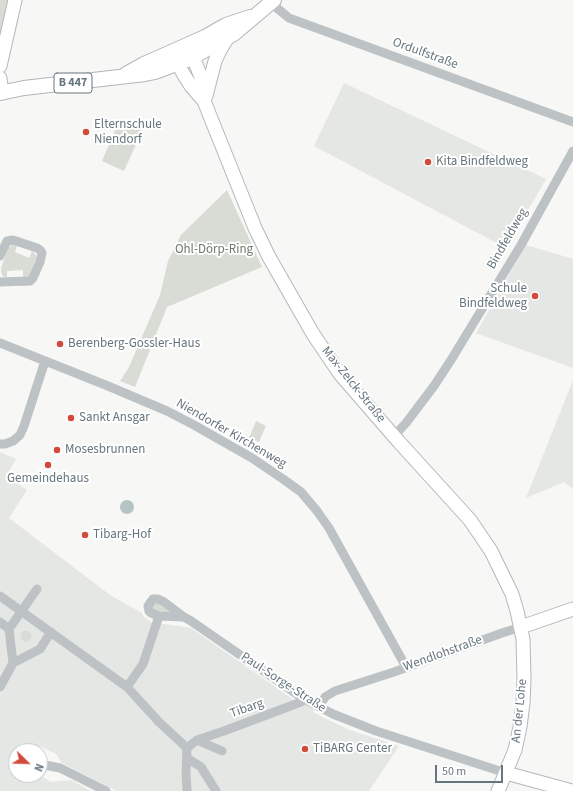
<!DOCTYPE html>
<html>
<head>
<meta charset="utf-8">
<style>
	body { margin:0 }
	#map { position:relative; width:573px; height:791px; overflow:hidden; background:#f7f7f5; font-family:"Source Sans 3",sans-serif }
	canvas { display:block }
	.north { position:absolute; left:8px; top:743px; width:40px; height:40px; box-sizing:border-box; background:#fff; border:1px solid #c2c8cb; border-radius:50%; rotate:113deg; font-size:11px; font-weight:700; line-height:16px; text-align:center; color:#66767d }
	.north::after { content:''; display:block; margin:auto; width:14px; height:18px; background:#d14a3b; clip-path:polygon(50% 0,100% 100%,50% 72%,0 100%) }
	.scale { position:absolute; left:435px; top:765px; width:68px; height:18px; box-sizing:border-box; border:2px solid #66767d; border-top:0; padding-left:5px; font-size:12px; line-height:14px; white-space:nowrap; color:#66767d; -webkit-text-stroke:3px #fff; paint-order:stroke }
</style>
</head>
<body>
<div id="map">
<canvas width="573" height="791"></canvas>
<div class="north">N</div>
<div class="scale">50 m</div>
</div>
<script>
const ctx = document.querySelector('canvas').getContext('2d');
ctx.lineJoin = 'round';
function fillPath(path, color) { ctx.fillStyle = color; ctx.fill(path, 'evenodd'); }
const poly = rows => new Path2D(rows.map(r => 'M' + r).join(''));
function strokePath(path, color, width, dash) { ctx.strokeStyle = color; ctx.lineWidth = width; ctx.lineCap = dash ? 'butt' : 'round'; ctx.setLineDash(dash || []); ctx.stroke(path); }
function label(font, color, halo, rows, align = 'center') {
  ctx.font = font + ' "Source Sans 3",sans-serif'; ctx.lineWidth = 4; ctx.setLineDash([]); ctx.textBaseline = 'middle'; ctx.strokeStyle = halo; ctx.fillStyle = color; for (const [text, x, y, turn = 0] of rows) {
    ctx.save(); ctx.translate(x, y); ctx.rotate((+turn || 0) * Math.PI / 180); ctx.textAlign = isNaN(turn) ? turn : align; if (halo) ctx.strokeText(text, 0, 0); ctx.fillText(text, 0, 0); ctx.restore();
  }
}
const built = poly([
	[344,83,546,179,506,248,314,146],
	[526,245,573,259,573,368,476,333],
	[573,380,573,489,564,482,526,498],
	[0,452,16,459,6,476,27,490,9,518,110,595,142,613,143,616,151,622,191,628,294,700,297,699,314,710,313,712,324,718,350,730,399,746,369,791,116,791,62,763,56,754,40,746,37,751,16,751,16,775,40,775,51,782,71,780,91,791,0,791]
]);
const green = poly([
	[0,0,12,0,0,56],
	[119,121,142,131,124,171,102,161],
	[227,190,262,267,167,307,135,387,120,381,129,367,160,295,168,261,181,235],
	[12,245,17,245,15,252,29,258,32,251,36,255,36,259,30,275,27,277,23,277,23,270,7,271,7,278,3,276,1,272,1,268,8,248],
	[256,421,266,426,259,442,249,438],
	[157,603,168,610,169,612,167,613,154,610,152,607,153,604],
	'20.5 636a5.5 5.5 0 1 1 11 0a5.5 5.5 0 1 1-11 0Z'
]);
const water = poly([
	'120 507a7 7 0 1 1 14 0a7 7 0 1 1-14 0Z'
]);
const street = poly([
	[271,3,289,18,573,122],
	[0,256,5,245,7,241,13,240,37,248,40,250,42,253,40,262,33,278,30,281,0,282],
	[0,343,108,386,167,411,194,425,252,458,283,479,301,492,317,511,329,528,406,667],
	[394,436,406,423,434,386,451,360,521,245,573,151],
	[0,444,5,444,13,441,20,435,24,426,45,361],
	[0,596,127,687,159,722,187,748],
	[153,599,158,599,164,602,184,617,159,616,151,613,149,611,148,606,150,603,153,599],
	[184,617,191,621,304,699,333,714,376,731,506,773],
	[0,622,9,629],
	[13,663,40,649,51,632],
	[0,687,13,663,9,629,37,589],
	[127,687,143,664,159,616],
	[319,707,325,697,335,691,394,672,502,633,521,627],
	[197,740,222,751],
	[187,758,201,767,216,791],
	[45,765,60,768,106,791],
	[187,791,186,774,187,748,197,740,224,731,301,702,304,699]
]);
const secondary = poly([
	[0,66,15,0],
	[0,78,2,93],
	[206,96,215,61,220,50,228,37],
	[204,101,191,86,184,75,178,64,176,59,177,50,186,51,193,57,201,77,204,101,255,228,269,257,313,334,340,374,399,442,470,520,491,551,512,594,517,611,523,639,524,679,523,703,520,727,515,750,498,791],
	[521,627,573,609],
	[506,773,572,791]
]);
const primary = poly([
	[126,74,144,64,160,57,205,37,226,25,250,17],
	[0,93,24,88,145,74,155,72,187,60,222,41,235,33,274,0]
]);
const markers = [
	[86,132,4,"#d14a3b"],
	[428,162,4,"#d14a3b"],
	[535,296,4,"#d14a3b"],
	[60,344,4,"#d14a3b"],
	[71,418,4,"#d14a3b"],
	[57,450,4,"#d14a3b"],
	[48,465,4,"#d14a3b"],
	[85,535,4,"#d14a3b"],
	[305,749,4,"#d14a3b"]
];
const shields = [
	[73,83,38]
];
const shieldNames = [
	["B 447",73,83]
];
const streetNames = [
	["Ordulfstraße",425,54,20],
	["Bindfeldweg",508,239,-60],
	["Max-Zelck-Straße",353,385,51],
	["Niendorfer Kirchenweg",231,434,30],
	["Wendlohstraße",443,654,-20],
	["Paul-Sorge-Straße",283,683,33],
	["Tibarg",247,709,-20],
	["An der Lohe",520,711,-84]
];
const poiNames = [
	["Elternschule",94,125],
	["Niendorf",94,140],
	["Kita Bindfeldweg",436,162],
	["Schule",527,289,"right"],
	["Bindfeldweg",527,304,"right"],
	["Berenberg-Gossler-Haus",68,344],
	["Sankt Ansgar",79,418],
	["Mosesbrunnen",65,450],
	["Gemeindehaus",48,479,"center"],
	["Tibarg-Hof",93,535],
	["TiBARG Center",313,749]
];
const parkNames = [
	["Ohl-Dörp-Ring",214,250]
];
fillPath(built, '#e5e7e5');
fillPath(green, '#d8dcd4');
fillPath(water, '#b6c3c5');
strokePath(secondary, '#b2b8bb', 15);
strokePath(primary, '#b1b6b9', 16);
strokePath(street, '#bdc2c4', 9);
strokePath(secondary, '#fff', 13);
strokePath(primary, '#fff', 14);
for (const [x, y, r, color] of markers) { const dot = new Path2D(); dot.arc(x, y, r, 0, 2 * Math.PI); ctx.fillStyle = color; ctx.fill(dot); strokePath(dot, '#fff', 1.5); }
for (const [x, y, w] of shields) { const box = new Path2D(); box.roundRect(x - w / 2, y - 10, w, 20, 3); ctx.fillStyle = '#fff'; ctx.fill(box); strokePath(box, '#66767d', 1); }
label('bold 12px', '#66767d', null, shieldNames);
label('13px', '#66767d', '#fff', streetNames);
label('13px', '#66767d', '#fff', poiNames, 'left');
label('13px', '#6e7a68', '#fff', parkNames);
</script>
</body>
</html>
